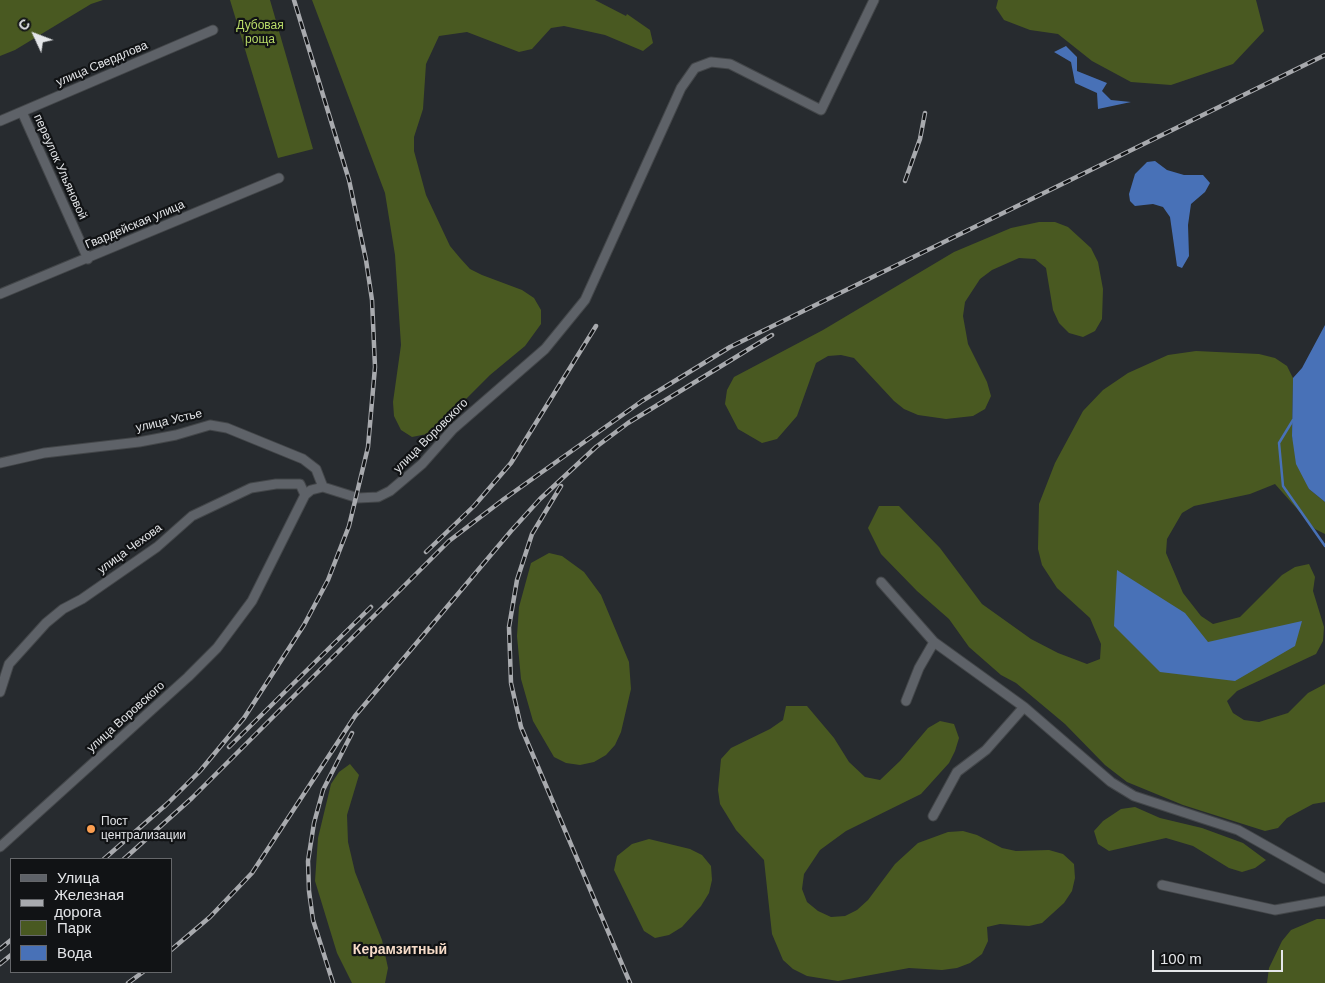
<!DOCTYPE html>
<html>
<head>
<meta charset="utf-8">
<style>
	body { margin:0 }
	#map { position:relative; width:1325px; height:983px; overflow:hidden; background:#272b2f; font-family:Helvetica,sans-serif }
	canvas { display:block }
	.legend { position:absolute; left:10px; top:858px; width:162px; height:115px; box-sizing:border-box; background:#111315; border:1px solid #65676a; margin:0; padding:6px 9px; list-style:none; font-size:15px; color:#e4e6e9 }
	.legend li { display:flex; align-items:center; gap:10px; height:25px }
	.legend b { width:25px; border:1px solid #65676a }
	.north { position:absolute; left:10px; top:10px; width:50px; height:50px; -webkit-text-stroke:4px #111315; paint-order:stroke; rotate:313deg; font-size:14px; font-weight:700; line-height:20px; text-align:center; color:#e4e6e9 }
	.north::after { content:''; display:block; margin:auto; width:18px; height:22px; background:#e4e6e9; clip-path:polygon(50% 0,100% 100%,50% 72%,0 100%) }
	.scale { position:absolute; left:1152px; top:950px; width:131px; height:22px; box-sizing:border-box; border:2px solid #e4e6e9; border-top:0; padding-left:6px; font-size:15px; line-height:18px; white-space:nowrap; color:#e4e6e9; -webkit-text-stroke:4px #111315; paint-order:stroke }
</style>
</head>
<body>
<div id="map">
<canvas width="1325" height="983"></canvas>
<ul class="legend">
<li><b style="height:6px;background:#5e6268"></b>Улица</li>
<li><b style="height:6px;background:#a8aaae"></b>Железная дорога</li>
<li><b style="height:14px;background:#495921"></b>Парк</li>
<li><b style="height:14px;background:#4871b7"></b>Вода</li>
</ul>
<div class="north">С</div>
<div class="scale">100 m</div>
</div>
<script>
const ctx = document.querySelector('canvas').getContext('2d');
ctx.lineJoin = 'round';
function fillPath(path, color) { ctx.fillStyle = color; ctx.fill(path, 'evenodd'); }
const poly = rows => new Path2D(rows.map(r => 'M' + r).join(''));
function strokePath(path, color, width, dash) { ctx.strokeStyle = color; ctx.lineWidth = width; ctx.lineCap = dash ? 'butt' : 'round'; ctx.setLineDash(dash || []); ctx.stroke(path); }
function label(font, color, halo, rows, align = 'center') {
  ctx.font = font + ' Helvetica,sans-serif'; ctx.lineWidth = 4.5; ctx.setLineDash([]); ctx.textBaseline = 'middle'; ctx.strokeStyle = halo; ctx.fillStyle = color; for (const [text, x, y, turn = 0] of rows) {
    ctx.save(); ctx.translate(x, y); ctx.rotate((+turn || 0) * Math.PI / 180); ctx.textAlign = isNaN(turn) ? turn : align; if (halo) ctx.strokeText(text, 0, 0); ctx.fillText(text, 0, 0); ctx.restore();
  }
}
const green = poly([
	[0,0,103,0,91,4,15,50,0,56],
	[230,0,270,0,313,149,278,158],
	[312,0,595,0,626,16,627,14,650,30,653,43,643,51,605,35,564,26,551,28,532,49,519,52,467,32,439,36,426,64,423,109,414,137,414,151,426,195,450,246,460,258,470,269,482,275,522,290,534,298,541,310,541,324,525,346,490,375,439,426,427,434,412,437,401,430,394,416,393,402,401,345,395,255,385,193],
	[998,0,1256,0,1264,31,1233,64,1171,85,1131,82,1092,61,1058,34,1030,30,1004,20,996,8],
	[1039,222,1055,222,1068,227,1091,248,1098,262,1103,289,1102,319,1095,331,1083,337,1069,333,1059,323,1053,310,1046,268,1035,259,1019,258,992,270,980,279,965,302,963,316,968,344,987,382,991,396,985,409,973,416,946,419,918,415,904,409,894,401,854,358,841,355,828,356,816,363,797,416,777,439,762,443,738,429,725,404,727,390,734,377,823,330,954,252,1011,228],
	[1196,351,1259,354,1275,358,1287,366,1293,378,1292,436,1309,489,1325,502,1325,534,1315,529,1275,484,1250,494,1194,506,1182,513,1167,539,1166,553,1183,593,1201,616,1213,624,1240,617,1282,575,1295,567,1309,564,1315,577,1313,591,1324,627,1323,641,1316,654,1237,691,1227,701,1233,713,1244,720,1259,722,1288,713,1308,693,1325,684,1325,802,1313,804,1287,818,1278,828,1265,831,1183,805,1127,782,1105,765,1065,724,1016,683,1001,675,969,647,949,619,917,591,881,554,868,528,879,506,899,506,940,548,982,604,1031,639,1058,653,1087,664,1100,659,1101,644,1090,618,1057,588,1042,565,1038,549,1039,504,1055,463,1083,411,1103,390,1128,373,1168,355],
	[549,553,562,556,584,572,601,595,629,662,631,689,621,732,615,745,606,755,594,762,580,765,566,763,554,757,533,721,521,679,517,636,519,607,531,563],
	[786,706,807,706,834,738,849,762,865,777,880,780,900,761,928,728,940,721,954,724,959,738,955,751,949,763,921,794,846,831,820,850,804,874,802,889,807,902,818,911,831,917,845,916,857,910,868,900,895,864,918,843,948,832,963,831,977,835,1002,848,1016,851,1049,850,1063,854,1074,864,1075,878,1072,891,1064,903,1042,923,1029,926,1000,924,987,927,988,941,982,954,970,963,957,968,942,970,909,968,838,981,807,976,793,969,783,960,772,934,764,860,736,830,720,804,718,790,721,759,731,748,770,729,783,720],
	[350,764,359,775,347,815,348,842,355,872,382,940,388,968,385,983,352,983,337,953,315,881,318,838,331,784,339,772],
	[1135,807,1160,818,1202,828,1243,843,1266,860,1255,868,1242,872,1229,868,1193,846,1166,838,1109,851,1098,844,1094,831,1103,821,1121,809],
	[649,839,690,849,702,855,711,866,712,880,709,893,701,906,682,927,669,935,655,938,644,931,614,870,617,856,632,844],
	[1317,919,1325,919,1325,983,1267,983,1269,968,1282,941,1291,930]
]);
const water = poly([
	[1066,46,1077,57,1077,71,1107,83,1102,91,1111,100,1131,102,1098,109,1097,93,1075,83,1071,62,1054,52],
	[1155,161,1167,170,1184,175,1203,175,1210,183,1205,192,1191,204,1188,225,1189,256,1182,268,1177,266,1170,217,1163,207,1153,204,1135,206,1130,201,1129,194,1135,174,1147,162],
	[1325,325,1325,502,1309,489,1296,464,1292,436,1293,378,1302,368],
	[1117,570,1185,613,1208,642,1302,621,1295,646,1235,681,1160,672,1114,626]
]);
const stream = poly([
	[1293,420,1279,443,1283,486,1325,546]
]);
const street = poly([
	[22,112,88,259],
	[0,121,213,30],
	[0,294,279,178],
	[0,463,44,453,139,442,176,435,210,425,227,428,303,459,316,469,323,487],
	[881,582,934,642,1024,707,1111,782,1134,796,1238,830,1325,879],
	[0,692,9,664,46,623,63,609,82,599,157,547,192,516,251,488,276,484,300,484,305,495],
	[906,701,919,668,934,642],
	[933,816,957,772,986,750,1024,707],
	[0,847,188,677,217,648,252,601,305,495,311,490,323,487,358,498,378,497,390,491,422,464,453,429,545,349,585,300,681,88,695,68,711,62,730,64,821,110,874,0],
	[1162,885,1275,910,1325,901]
]);
const rail = poly([
	[905,181,920,139,925,113],
	[561,486,532,534,517,580,509,627,511,683,521,727,630,983],
	[426,552,474,506,511,463,596,326],
	[229,747,371,607],
	[164,807,200,771,244,718,304,625,328,580,349,526,368,447,375,367,372,300,366,260,349,180,294,0],
	[104,859,168,803],
	[124,859,192,798,449,541,504,499,642,401,730,347,1325,55],
	[0,949,11,940],
	[171,950,210,917,252,873,355,716,511,531,540,499,596,447,628,423,772,335],
	[0,964,11,955],
	[128,983,143,972],
	[333,983,313,920,309,891,308,861,314,823,323,790,352,733]
]);
const markers = [
	[91,829,5,"#fb9e50"]
];
const parkNames = [
	["Дубовая",260,26],
	["роща",260,40]
];
const streetNames = [
	["улица Свердлова",102,64,-23],
	["переулок Ульяновой",60,167,66],
	["Гвардейская улица",135,225,-23],
	["улица Устье",169,421,-13],
	["улица Воровского",431,436,-45],
	["улица Чехова",130,549,-36],
	["улица Воровского",126,717,-42]
];
const poiNames = [
	["Пост",101,822],
	["централизации",101,836]
];
const neighbourhoodNames = [
	["Керамзитный",400,950]
];
fillPath(green, '#495921');
fillPath(water, '#4871b7');
strokePath(stream, '#4871b7', 2.5);
strokePath(street, '#434649', 11);
strokePath(street, '#5e6268', 9);
strokePath(rail, '#a8aaae', 4.5);
strokePath(rail, '#111315', 2.5, [8]);
for (const [x, y, r, color] of markers) { const dot = new Path2D(); dot.arc(x, y, r, 0, 2 * Math.PI); ctx.fillStyle = color; ctx.fill(dot); strokePath(dot, '#111315', 2); }
label('12px', '#b9db68', '#111315', parkNames);
label('12px', '#e4e6e9', '#111315', streetNames);
label('12px', '#e4e6e9', '#111315', poiNames, 'left');
label('bold 14px', '#f7dcc8', '#111315', neighbourhoodNames);
</script>
</body>
</html>
